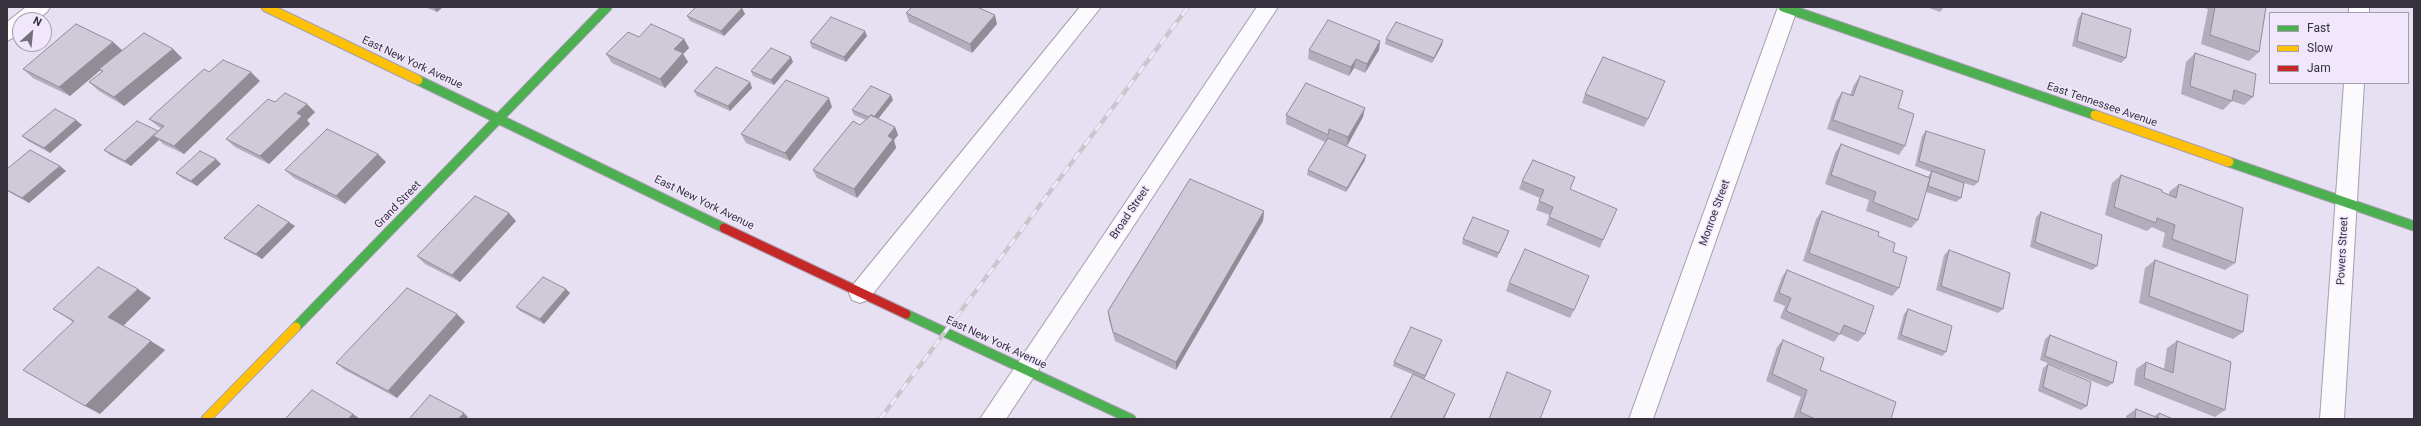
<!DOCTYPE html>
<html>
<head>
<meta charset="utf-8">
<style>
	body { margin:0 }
	#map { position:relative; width:2421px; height:426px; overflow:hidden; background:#e7dff2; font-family:Roboto,sans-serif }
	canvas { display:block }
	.frame { position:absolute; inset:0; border:8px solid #37313e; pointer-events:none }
	.legend { position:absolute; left:2269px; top:12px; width:140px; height:72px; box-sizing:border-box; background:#f0e7fc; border:1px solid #a69eb0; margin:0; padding:5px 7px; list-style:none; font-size:12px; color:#37313e }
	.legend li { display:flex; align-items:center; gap:8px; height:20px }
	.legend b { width:20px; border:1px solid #a69eb0 }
	.north { position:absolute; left:12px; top:12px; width:40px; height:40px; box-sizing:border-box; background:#f0e7fc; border:1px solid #a69eb0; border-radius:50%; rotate:27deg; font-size:11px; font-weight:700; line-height:16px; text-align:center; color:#37313e }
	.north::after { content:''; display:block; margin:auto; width:14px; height:18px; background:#756e7d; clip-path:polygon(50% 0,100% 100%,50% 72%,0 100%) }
</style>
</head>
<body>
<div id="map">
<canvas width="2421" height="426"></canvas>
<div class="frame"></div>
<ul class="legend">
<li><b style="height:5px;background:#4caf50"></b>Fast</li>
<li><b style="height:5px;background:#ffc107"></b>Slow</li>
<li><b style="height:5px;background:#c62828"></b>Jam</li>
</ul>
<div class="north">N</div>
</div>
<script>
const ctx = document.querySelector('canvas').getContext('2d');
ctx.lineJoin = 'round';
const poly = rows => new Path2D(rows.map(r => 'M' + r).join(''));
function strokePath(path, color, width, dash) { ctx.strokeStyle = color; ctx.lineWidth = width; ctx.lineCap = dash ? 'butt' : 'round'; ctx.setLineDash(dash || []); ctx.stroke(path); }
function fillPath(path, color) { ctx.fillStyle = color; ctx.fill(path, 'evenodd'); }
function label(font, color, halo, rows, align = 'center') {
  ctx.font = font + ' Roboto,sans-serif'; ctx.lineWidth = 3; ctx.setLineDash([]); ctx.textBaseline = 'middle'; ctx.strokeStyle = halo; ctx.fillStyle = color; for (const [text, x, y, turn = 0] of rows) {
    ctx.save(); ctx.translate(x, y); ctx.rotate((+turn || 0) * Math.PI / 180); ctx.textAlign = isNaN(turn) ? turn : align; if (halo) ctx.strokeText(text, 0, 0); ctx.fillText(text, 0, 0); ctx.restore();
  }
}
const street = poly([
	[26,7,50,7,47,12,37,20,20,20,20,34,7,41,7,22,26,7],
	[1080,7,1101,7,868,300,860,303,852,300,849,293,852,286,1080,7],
	[1257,7,1278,7,1006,419,980,419,1257,7],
	[1778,7,1798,7,1653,419,1629,419,1778,7],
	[2349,7,2369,7,2369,13,2349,13,2349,7],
	[2344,83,2364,83,2344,419,2320,419,2344,83]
]);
const fast = poly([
	[1783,7,2095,115],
	[418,80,724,228],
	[2229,162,2414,226],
	[906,314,1131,419],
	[296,327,607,7]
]);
const slow = poly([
	[266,7,418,80],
	[2095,115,2229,162],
	[206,419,296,327]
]);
const jam = poly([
	[724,228,906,314]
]);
const rail = poly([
	[880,419,1188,7]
]);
const wall = poly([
	[425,7,443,7,437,12],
	[1926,7,1944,7,1940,12],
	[2202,7,2266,7,2259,52,2249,61,2201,44,2208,9],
	[742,8,745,14,724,36,690,21,687,16],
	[906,13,997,24,972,53,909,22],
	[2082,13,2126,58,2121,63,2072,46,2078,19],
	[867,36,846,62,812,48,810,42],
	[639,37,684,39,689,48,683,54,688,62,665,88,612,63,606,54],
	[1386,39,1442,45,1432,63,1385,44],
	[1380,41,1379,50,1365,73,1354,68,1349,76,1308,59,1309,50],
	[113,42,123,51,173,49,182,58,124,106,99,91,89,82,102,72,100,70,70,96,33,78,23,69],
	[2195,53,2253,97,2244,105,2232,101,2223,110,2181,94,2186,62],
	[793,62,774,85,753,76,751,71],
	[209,72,260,81,184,154,163,144,159,140,131,166,110,155,104,150,158,131,161,128,159,127,149,119],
	[1860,76,1898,108,1905,146,1899,155,1827,129,1836,101,1842,92,1850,95,1854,85],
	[750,82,752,88,730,111,697,96,694,91],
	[1585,94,1648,119,1644,127,1582,103],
	[893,100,878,119,895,127,898,135,894,140,896,148,857,198,817,178,813,170,866,120,854,115,852,110],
	[275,102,315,112,307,120,310,124,269,164,235,147,226,139],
	[832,107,790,161,746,143,741,134],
	[1286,115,1363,117,1347,146,1328,138,1365,160,1346,192,1307,175,1308,170,1325,142,1286,124],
	[76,120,82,125,50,153,28,141,22,136],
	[1926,131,1978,182,1974,186,1964,183,1961,198,1956,202,1926,192,1918,220,1911,228,1866,211,1869,200,1825,184,1835,153,1841,144,1928,177,1931,172,1915,166,1922,136],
	[386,162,345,204,294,178,285,170],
	[221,164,197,186,182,178,176,173],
	[7,169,66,171,29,203,7,191],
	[2121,175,2169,195,2169,192,2179,184,2235,263,2225,270,2162,247,2165,233,2152,227,2147,231,2105,215,2112,183],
	[1522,181,1570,189,1603,240,1600,248,1546,225,1550,215,1536,210,1540,198,1519,189],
	[1264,211,1263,221,1176,370,1115,341,1109,320,1108,311],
	[1822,211,1878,236,1893,252,1899,288,1892,296,1803,261,1816,219],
	[2041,212,2097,266,2092,270,2030,247,2036,217],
	[516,221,460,282,425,264,417,256],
	[295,226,262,259,230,242,224,238],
	[1507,236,1497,258,1462,244,1463,239],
	[1949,250,2003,309,1998,313,1936,290,1944,255],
	[2155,260,2243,332,2233,339,2139,303,2145,268],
	[1787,270,1865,334,1858,342,1840,334,1834,342,1780,318,1785,306,1773,301,1782,277],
	[1509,283,1574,310,1570,318,1506,291],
	[570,293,544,324,520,311,516,307],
	[151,298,123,326,165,350,100,414,73,322,53,309],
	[1908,309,1946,352,1942,356,1897,339,1904,314],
	[465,322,397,398,345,370,336,363],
	[2050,335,2113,383,2107,387,2040,360,2045,339],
	[1783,340,1820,370,1891,419,1793,419,1801,397,1766,381,1777,347],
	[2177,341,2225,410,2215,417,2134,385,2136,369,2146,362,2164,369,2167,348],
	[1440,344,1424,379,1453,400,1412,374,1393,366,1394,362],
	[2048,364,2087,406,2081,410,2038,391,2043,368],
	[2136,409,2154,416,2159,413,2173,419,2126,419,2126,416]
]);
const shadedWall = poly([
	[433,7,443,7,437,12],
	[742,8,745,14,724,36,721,31],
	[995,15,997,24,972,53,970,44],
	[865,31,867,36,846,62,844,57],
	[684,39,689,48,683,54,688,62,665,88,660,79,674,49],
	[1443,40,1442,45,1432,63,1434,58],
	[1380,41,1379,50,1365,73,1367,64],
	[113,42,123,51,70,96,59,87],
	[173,49,182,58,124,106,114,97],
	[791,57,793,62,774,85,771,80],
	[1356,59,1354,68,1349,76,1351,67],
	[251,72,260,81,184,154,174,146],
	[750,82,752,88,730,111,728,106],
	[891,95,893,100,874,124,872,119],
	[829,98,832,107,790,161,785,153],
	[307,104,315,112,307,120,310,124,269,164,260,156,297,113],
	[1365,108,1363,117,1347,146,1348,137],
	[76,120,82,125,50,153,44,148],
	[895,127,898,135,894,140,896,148,857,198,854,189,888,136],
	[158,131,153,136,159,140,131,166,125,161],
	[378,154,386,162,345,204,336,196],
	[1366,155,1365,160,1346,192,1347,188],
	[216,159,221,164,197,186,191,181],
	[60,166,66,171,29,203,22,198],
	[1264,211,1263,221,1176,370,1176,362],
	[509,213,516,221,460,282,452,275],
	[289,222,295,226,262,259,256,254],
	[138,289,151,298,122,327,108,317],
	[566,289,570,293,544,324,540,319],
	[457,314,465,322,397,398,388,391],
	[1442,340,1440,344,1424,380,1425,376],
	[151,341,165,350,100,414,85,406],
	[1455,394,1444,419,1443,419],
	[464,413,468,417,466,419,458,419],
	[353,414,360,419,348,419]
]);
const building = poly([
	[696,7,739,7,742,8,721,31,687,16,696,7],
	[912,7,977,7,995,15,970,44,906,13,912,7],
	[2215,7,2266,7,2259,52,2210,35,2215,7],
	[2082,13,2131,29,2126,58,2077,41,2082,13],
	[831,17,865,31,844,57,810,42,831,17],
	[1328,20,1380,41,1367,64,1356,59,1351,67,1309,50,1328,20],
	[1396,22,1443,40,1434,58,1386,39,1396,22],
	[76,24,113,42,59,87,23,69,76,24],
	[651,24,684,39,674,49,683,53,660,79,606,54,628,32,639,37,651,24],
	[144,33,173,49,114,97,89,82,103,71,99,69,144,33],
	[771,48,791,57,771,80,751,71,771,48],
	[2195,53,2256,74,2253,97,2234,90,2232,101,2190,86,2195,53],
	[1603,57,1665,81,1648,119,1585,94,1603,57],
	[223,60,251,72,174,146,153,136,164,126,149,119,204,69,209,72,223,60],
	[716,67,750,82,728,106,694,91,716,67],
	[1860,76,1903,91,1898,108,1914,114,1905,146,1833,120,1842,92,1853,96,1860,76],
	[786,80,829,98,785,153,741,134,786,80],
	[1306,83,1365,108,1348,137,1329,129,1328,135,1286,115,1306,83],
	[871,86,891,95,874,117,871,115,869,117,852,110,871,86],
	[285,93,307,104,297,113,302,116,260,156,226,139,268,99,275,102,285,93],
	[55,109,76,120,44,148,22,136,55,109],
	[871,115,895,127,888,136,893,139,854,189,813,170,853,121,860,125,871,115],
	[137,121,158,131,125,161,104,150,137,121],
	[327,129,378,154,336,196,285,170,327,129],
	[1926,131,1985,150,1978,182,1919,161,1926,131],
	[1328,138,1366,155,1347,188,1308,170,1328,138],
	[1841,144,1930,178,1918,220,1873,202,1876,192,1831,175,1841,144],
	[30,150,60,166,22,198,7,190,7,169,30,150],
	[200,151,216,159,191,181,176,173,200,151],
	[1533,160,1575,177,1570,189,1617,209,1603,240,1549,217,1553,207,1539,201,1544,190,1522,181,1533,160],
	[1932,171,1964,183,1961,198,1928,186,1932,171],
	[2121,175,2162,190,2162,192,2176,198,2179,184,2243,208,2235,263,2172,239,2175,225,2157,218,2156,223,2114,207,2121,175],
	[1190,179,1264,211,1176,362,1113,332,1108,311,1190,179],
	[475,196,509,213,452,275,417,256,475,196],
	[258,205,289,222,256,254,224,238,258,205],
	[1822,211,1879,232,1878,236,1895,243,1893,252,1907,257,1899,288,1809,253,1822,211],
	[2041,212,2102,235,2097,266,2035,242,2041,212],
	[1473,217,1509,231,1499,253,1463,239,1473,217],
	[1525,249,1589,276,1574,310,1509,283,1525,249],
	[1949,250,2010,273,2003,309,1941,286,1949,250],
	[2155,260,2248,295,2243,332,2149,296,2155,260],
	[98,267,138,289,108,317,151,341,85,406,23,370,74,321,53,309,98,267],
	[1787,270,1874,306,1865,334,1844,325,1840,334,1786,311,1791,298,1779,293,1787,270],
	[543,277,566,289,540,319,516,307,543,277],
	[407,288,457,314,388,391,336,363,407,288],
	[1908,309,1952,326,1946,352,1901,335,1908,309],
	[1411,327,1442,340,1425,376,1394,362,1411,327],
	[2050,335,2117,362,2113,383,2045,356,2050,335],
	[1783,340,1824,358,1820,370,1896,402,1891,419,1815,419,1800,412,1807,390,1772,374,1783,340],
	[2177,341,2231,362,2225,410,2144,378,2146,362,2173,373,2177,341],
	[2048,364,2091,382,2087,406,2043,387,2048,364],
	[1507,372,1551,391,1540,419,1489,419,1507,372],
	[1413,374,1455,394,1443,419,1390,419,1413,374],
	[312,390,353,414,348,419,285,419,312,390],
	[430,395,464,413,458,419,409,419,430,395],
	[2136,409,2158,418,2159,413,2173,419,2135,419,2136,409]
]);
const streetNames = [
	["East New York Avenue",412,63,25],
	["East Tennessee Avenue",2102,105,19],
	["East New York Avenue",704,203,26],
	["Grand Street",398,205,-46],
	["Broad Street",1130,213,-56],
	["Monroe Street",1715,213,-70],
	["Powers Street",2343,251,-87],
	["East New York Avenue",996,343,25]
];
strokePath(street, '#a49eac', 2);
strokePath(fast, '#a49eac', 11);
strokePath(slow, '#a49eac', 11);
strokePath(jam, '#a49eac', 11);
fillPath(street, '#fbfafd');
strokePath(fast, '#4caf50', 9);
strokePath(slow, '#ffc107', 9);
strokePath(jam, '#c62828', 9);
strokePath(rail, '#c9c7cc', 4.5);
strokePath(rail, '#f0e7fc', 3, [9]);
fillPath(wall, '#b2adba');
fillPath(shadedWall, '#918d97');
fillPath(building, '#cfc9d8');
strokePath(building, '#918d97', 1);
label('11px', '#37313e', '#f0e7fc', streetNames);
</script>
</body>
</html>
